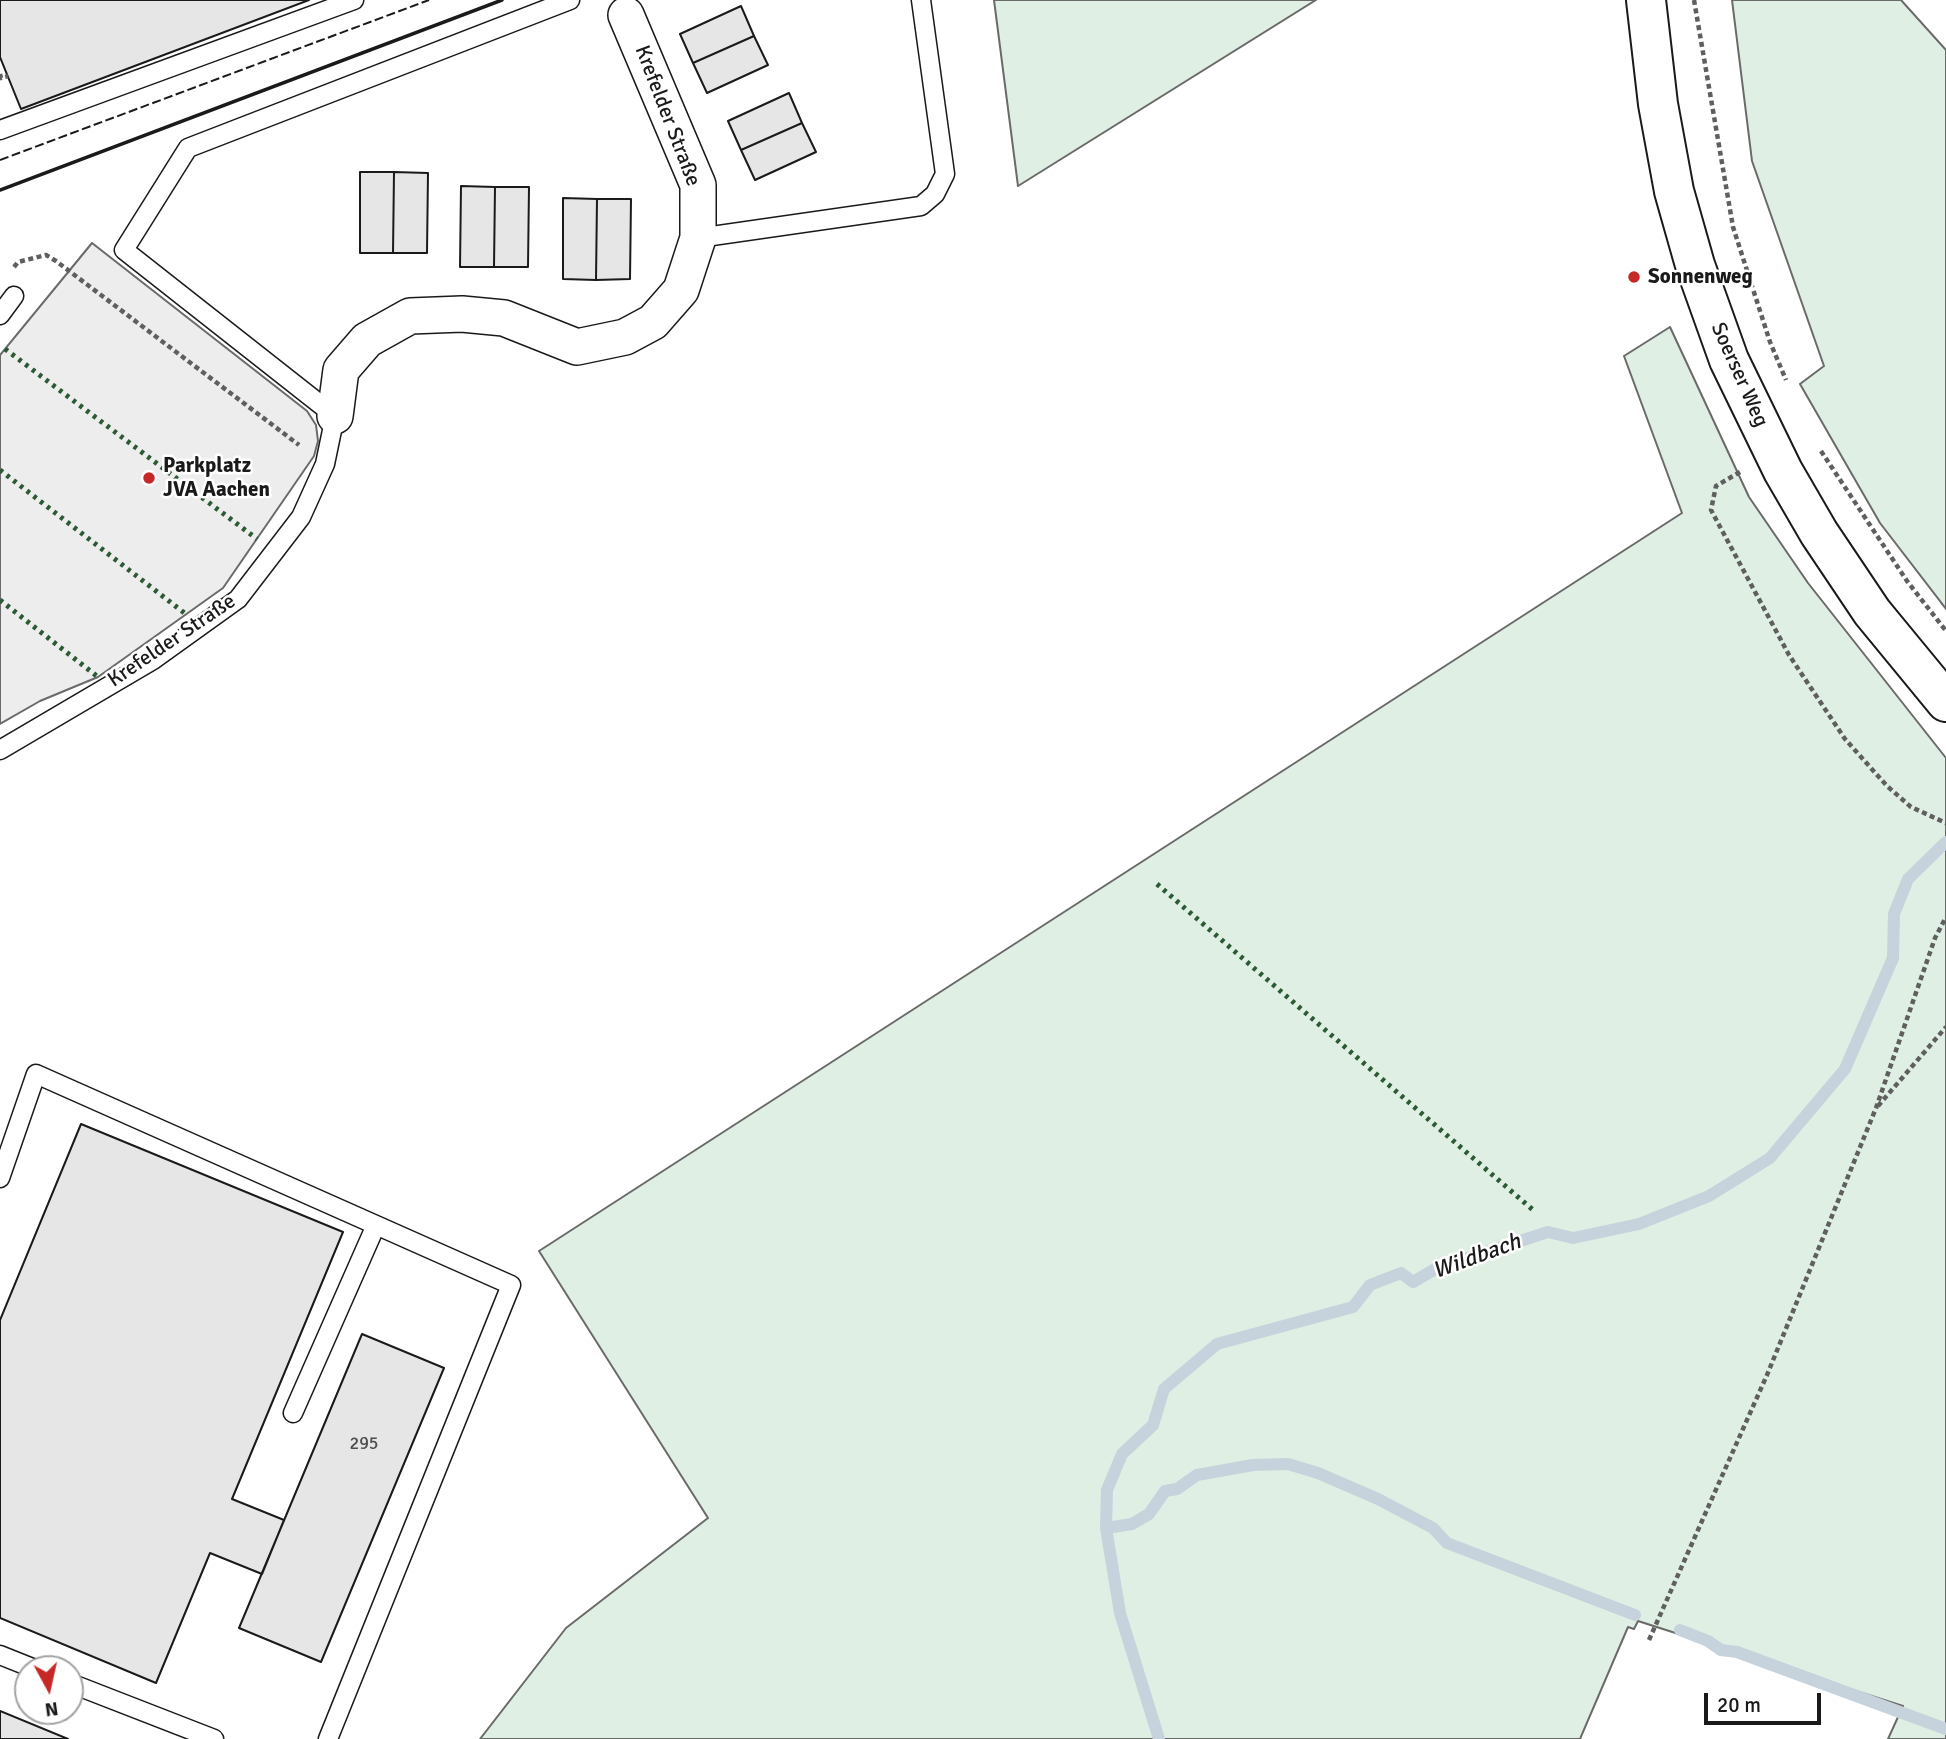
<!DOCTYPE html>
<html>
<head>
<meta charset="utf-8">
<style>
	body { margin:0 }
	#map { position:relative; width:1946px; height:1739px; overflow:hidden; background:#fff; font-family:Signika,sans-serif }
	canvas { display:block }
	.north { position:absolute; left:14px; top:1655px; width:70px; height:70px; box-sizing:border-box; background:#fff; border:2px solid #a3a3a3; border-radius:50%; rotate:172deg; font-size:19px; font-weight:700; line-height:28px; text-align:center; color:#1a1a1a }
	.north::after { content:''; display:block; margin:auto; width:24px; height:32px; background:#c62828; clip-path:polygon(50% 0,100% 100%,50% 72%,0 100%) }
	.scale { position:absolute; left:1704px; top:1693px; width:117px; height:32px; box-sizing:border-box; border:4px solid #1a1a1a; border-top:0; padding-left:9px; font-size:21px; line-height:24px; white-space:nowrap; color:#1a1a1a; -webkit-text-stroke:5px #fff; paint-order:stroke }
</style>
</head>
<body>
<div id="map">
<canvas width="1946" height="1739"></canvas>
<div class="north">N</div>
<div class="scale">20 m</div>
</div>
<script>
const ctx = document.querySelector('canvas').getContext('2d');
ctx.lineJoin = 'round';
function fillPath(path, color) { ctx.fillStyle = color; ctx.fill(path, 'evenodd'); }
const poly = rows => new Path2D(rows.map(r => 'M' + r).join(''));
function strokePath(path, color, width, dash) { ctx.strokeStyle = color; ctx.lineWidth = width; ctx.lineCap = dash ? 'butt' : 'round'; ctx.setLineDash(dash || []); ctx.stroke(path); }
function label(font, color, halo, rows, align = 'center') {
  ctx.font = font + ' Signika,sans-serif'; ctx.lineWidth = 5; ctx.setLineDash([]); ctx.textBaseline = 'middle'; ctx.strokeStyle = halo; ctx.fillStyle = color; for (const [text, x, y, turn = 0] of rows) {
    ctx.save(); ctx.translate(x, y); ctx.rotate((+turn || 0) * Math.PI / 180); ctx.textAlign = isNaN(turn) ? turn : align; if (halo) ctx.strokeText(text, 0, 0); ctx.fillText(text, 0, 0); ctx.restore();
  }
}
const green = poly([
	[994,0,1316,0,1018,186,994,0],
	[1732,0,1901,0,1946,50,1946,609,1880,523,1800,384,1824,366,1752,161,1732,0],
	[1670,327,1749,497,1808,583,1946,758,1946,1739,1888,1739,1903,1706,1638,1621,1634,1629,1628,1627,1580,1739,480,1739,566,1628,708,1518,539,1251,1682,513,1624,356,1670,327]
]);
const parking = poly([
	[92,243,307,411,316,425,318,441,314,456,223,588,98,677,40,701,0,724,0,355,92,243]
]);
const stream = poly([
	[1106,1528,1132,1524,1149,1514,1165,1491,1177,1489,1197,1475,1253,1465,1288,1464,1318,1473,1378,1499,1433,1528,1447,1543,1635,1615],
	[1680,1630,1708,1641,1721,1650,1737,1652,1946,1729],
	[1159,1739,1120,1613,1106,1528,1107,1490,1122,1454,1153,1425,1164,1389,1217,1344,1353,1307,1370,1285,1401,1273,1413,1282,1437,1268,1548,1232,1573,1238,1639,1224,1709,1196,1770,1158,1845,1069,1893,958,1894,914,1908,879,1946,842]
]);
const building = poly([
	[0,0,309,0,21,109,0,57,0,0],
	[741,6,754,36,693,63,680,34,741,6],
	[754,36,768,65,707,93,693,63,754,36],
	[789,93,802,123,741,150,728,121,789,93],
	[802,123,816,152,755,180,741,150,802,123],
	[360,172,394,172,393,253,360,253,360,172],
	[394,172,428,173,427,253,393,253,394,172],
	[461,186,495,187,494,267,460,267,461,186],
	[495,187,529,187,528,267,494,267,495,187],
	[563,198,597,199,596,280,563,279,563,198],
	[597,199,631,199,630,279,596,280,597,199],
	[81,1124,343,1232,232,1499,284,1520,262,1574,210,1553,156,1683,0,1618,0,1320,81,1124],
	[362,1334,444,1368,321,1662,239,1628,362,1334],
	[0,1711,68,1739,0,1739,0,1711]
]);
const path = poly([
	[1694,0,1733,227,1770,342,1786,380],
	[0,74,1,78,8,76],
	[14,267,18,262,46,255,56,261,299,445],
	[1821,451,1907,581,1946,631],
	[1740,472,1716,486,1711,510,1789,655,1845,739,1887,786,1911,807,1946,823],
	[1878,1106,1946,1027],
	[1649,1640,1767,1375,1876,1108,1935,938,1946,917]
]);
const service = poly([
	[0,130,354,0],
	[698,238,921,206,935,194,945,174,921,0],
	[0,315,14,296],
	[0,750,153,660,238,599,301,517,325,464,335,416,124,250,188,148,570,0],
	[0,1178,36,1074,511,1285,328,1739],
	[293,1413,376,1225],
	[0,1655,35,1669],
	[70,1683,214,1739]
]);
const minor = poly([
	[335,416,341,370,367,340,410,316,462,314,504,318,577,347,625,337,653,322,681,290,698,238,698,185,626,15]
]);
const secondary = poly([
	[1646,0,1658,104,1674,191,1695,265,1729,360,1783,471,1819,533,1872,612,1946,702]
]);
const hedge = poly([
	[5,349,257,539],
	[0,470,187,615],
	[0,600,98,677],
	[1157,884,1533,1210]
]);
const fence = poly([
	[0,160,429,0]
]);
const wall = poly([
	[0,190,502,0]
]);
const markers = [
	[1634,277,7,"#c62828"],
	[149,478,7,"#c62828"]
];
const numberNames = [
	["295",364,1444]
];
const streetNames = [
	["Krefelder Straße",667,116,69],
	["Soerser Weg",1739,375,66],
	["Krefelder Straße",172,641,-34]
];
const poiNames = [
	["Sonnenweg",1648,277],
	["Parkplatz",163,466],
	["JVA Aachen",163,490]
];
const waterNames = [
	["Wildbach",1477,1257,-20]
];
fillPath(green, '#e0efe3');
strokePath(green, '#6a6a6a', 2);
fillPath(parking, '#ededed');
strokePath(parking, '#6a6a6a', 2);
strokePath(stream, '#c6d2dc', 12);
fillPath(building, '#e6e6e6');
strokePath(building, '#1a1a1a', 2);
strokePath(service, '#1a1a1a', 21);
strokePath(minor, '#1a1a1a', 38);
strokePath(secondary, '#1a1a1a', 42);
strokePath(path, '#5f5f5f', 4.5, [5, 3.5]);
strokePath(service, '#fff', 18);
strokePath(minor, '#fff', 35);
strokePath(secondary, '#fff', 38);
strokePath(hedge, '#2b5a34', 5, [3.5, 5]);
strokePath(fence, '#1a1a1a', 2, [9, 3.5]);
strokePath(wall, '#1a1a1a', 3.5);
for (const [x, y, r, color] of markers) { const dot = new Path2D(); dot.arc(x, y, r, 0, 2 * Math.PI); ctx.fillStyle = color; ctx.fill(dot); strokePath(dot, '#fff', 2.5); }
label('18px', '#4d4d4d', null, numberNames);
label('21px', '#1a1a1a', '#fff', streetNames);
label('bold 21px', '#1a1a1a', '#fff', poiNames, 'left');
label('italic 23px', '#1a1a1a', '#fff', waterNames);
</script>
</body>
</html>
